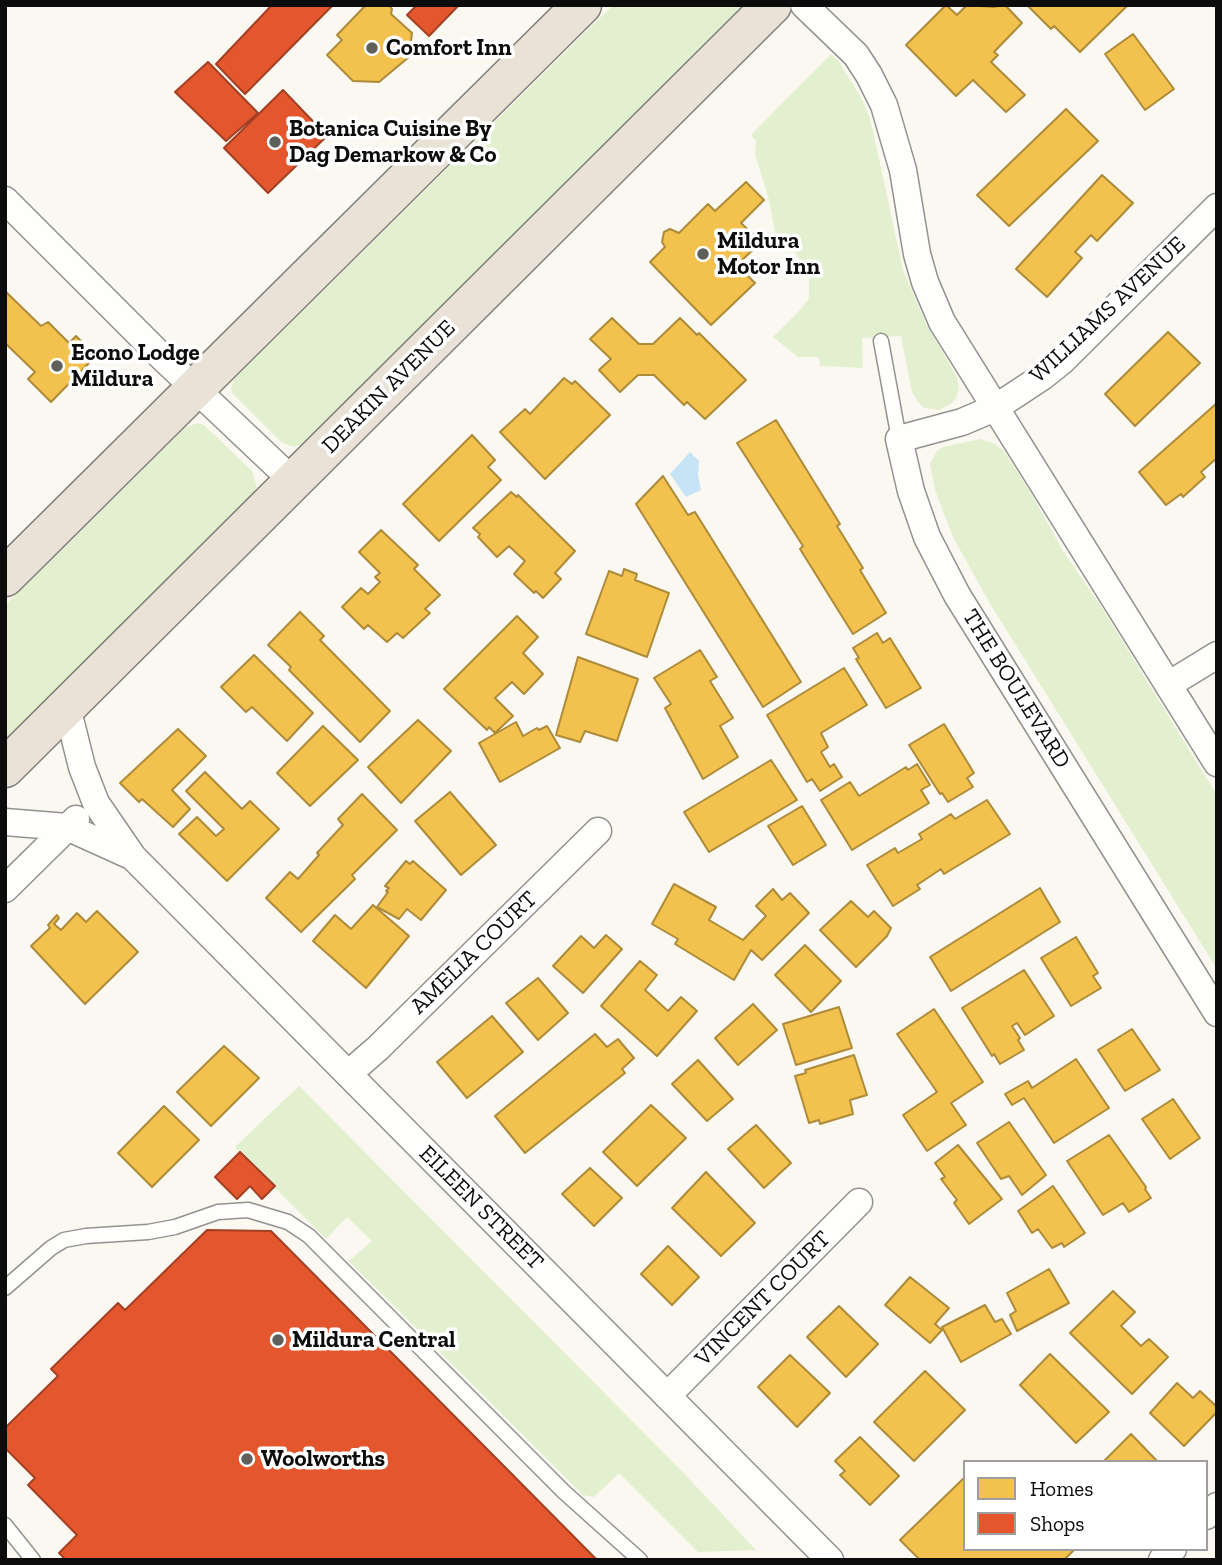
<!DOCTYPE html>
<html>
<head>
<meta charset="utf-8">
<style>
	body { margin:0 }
	#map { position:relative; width:1222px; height:1565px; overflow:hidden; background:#faf8f0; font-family:"Zilla Slab",serif }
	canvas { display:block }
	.frame { position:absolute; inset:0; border:7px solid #0c0c0c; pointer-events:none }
	.legend { position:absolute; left:963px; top:1460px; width:245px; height:91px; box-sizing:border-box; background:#fff; border:2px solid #9e9e9e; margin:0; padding:9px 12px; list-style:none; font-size:21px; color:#0c0c0c }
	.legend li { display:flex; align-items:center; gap:14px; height:35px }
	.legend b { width:35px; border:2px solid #9e9e9e }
</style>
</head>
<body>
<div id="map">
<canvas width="1222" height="1565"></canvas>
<div class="frame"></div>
<ul class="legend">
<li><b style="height:19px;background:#f2c14e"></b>Homes</li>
<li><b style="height:19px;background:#e4572e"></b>Shops</li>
</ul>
</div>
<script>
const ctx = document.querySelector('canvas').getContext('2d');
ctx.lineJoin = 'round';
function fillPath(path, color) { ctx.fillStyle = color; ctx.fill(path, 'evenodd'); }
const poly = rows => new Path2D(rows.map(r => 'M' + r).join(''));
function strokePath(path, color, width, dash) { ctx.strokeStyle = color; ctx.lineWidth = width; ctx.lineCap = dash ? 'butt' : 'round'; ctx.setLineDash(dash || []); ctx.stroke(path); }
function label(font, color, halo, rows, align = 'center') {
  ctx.font = font + ' "Zilla Slab",serif'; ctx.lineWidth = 7; ctx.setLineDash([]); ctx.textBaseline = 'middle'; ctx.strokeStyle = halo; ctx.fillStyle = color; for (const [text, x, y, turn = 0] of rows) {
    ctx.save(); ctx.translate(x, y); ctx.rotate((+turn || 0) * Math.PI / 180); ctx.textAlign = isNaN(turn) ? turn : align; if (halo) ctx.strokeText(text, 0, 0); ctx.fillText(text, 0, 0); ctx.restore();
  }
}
const green = poly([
	[613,5,744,5,303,444,294,447,282,443,232,393,231,388,234,379],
	[831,54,839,62,863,101,871,122,903,270,926,324,957,377,959,389,956,398,952,403,939,410,924,408,918,402,912,392,901,336,862,338,863,368,820,366,819,357,798,357,773,337,801,309,809,298,809,274,793,249,782,237,775,232,769,200,755,154,756,141,751,135],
	[198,423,204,425,252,471,257,487,253,493,5,740,5,605,186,427],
	[980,439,995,444,1004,451,1033,497,1063,551,1102,608,1217,795,1217,969,989,602,953,537,935,490,930,464,937,451,943,447],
	[299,1086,678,1467,756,1550,698,1552,619,1473,594,1497,583,1495,349,1261,372,1241,347,1217,326,1239,235,1147]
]);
const water = poly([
	[690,452,699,461,698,475,701,490,686,497,670,474]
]);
const homes = poly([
	[366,5,389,5,392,9,391,14,412,33,409,57,379,82,353,81,327,55,342,40,337,35,366,5],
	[946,5,957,15,967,5,993,7,1005,5,1022,23,994,52,998,55,991,62,1025,95,1006,112,973,80,956,96,906,45,946,5],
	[1128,5,1080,52,1054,26,1051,29,1028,6,1128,5],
	[1133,34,1174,89,1145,110,1105,54,1133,34],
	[1066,109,1098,141,1009,226,977,195,1066,109],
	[1102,175,1133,203,1097,241,1091,235,1075,252,1082,258,1047,297,1016,269,1102,175],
	[746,182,764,200,741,223,761,242,737,265,755,283,711,325,650,262,665,247,662,242,664,232,670,229,679,233,708,204,715,211,746,182],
	[5,291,41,326,48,322,69,343,76,336,96,356,51,402,28,379,35,372,5,343,5,291],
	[612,318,639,344,653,344,680,318,697,335,699,333,746,380,705,419,687,402,684,405,654,375,638,375,620,392,599,370,611,359,590,339,612,318],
	[1168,332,1200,363,1135,426,1105,394,1168,332],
	[564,378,572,384,575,381,610,415,545,479,500,432,525,409,530,414,564,378],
	[1217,403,1217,458,1201,472,1205,477,1183,497,1181,494,1166,505,1139,472,1217,403],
	[776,420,840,524,837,526,863,568,860,570,886,613,853,634,800,549,803,546,737,443,776,420],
	[472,435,495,460,488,467,501,480,439,541,403,504,472,435],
	[663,476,688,515,695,512,801,682,763,707,636,504,663,476],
	[511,492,517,497,518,495,575,551,555,573,561,579,543,598,536,591,534,593,514,574,525,561,509,546,497,557,478,537,480,534,473,528,511,492],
	[381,530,418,565,414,569,440,595,425,609,430,613,403,638,397,633,387,642,368,625,364,629,342,607,361,588,368,594,380,582,375,577,380,573,359,552,381,530],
	[624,569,637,574,635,580,669,593,647,657,586,634,609,571,622,576,624,569],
	[300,612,324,636,320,640,390,711,360,742,289,670,291,667,268,645,300,612],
	[517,616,538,637,523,653,543,674,524,694,512,682,495,698,513,716,495,733,489,727,487,730,444,689,517,616],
	[877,633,883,643,890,638,921,688,886,708,856,659,859,658,853,648,877,633],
	[700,650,717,677,710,681,733,718,720,726,738,757,703,779,665,708,671,704,654,678,700,650],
	[254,655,313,713,287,741,252,707,246,712,221,687,254,655],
	[578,657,638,679,617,741,585,731,580,742,556,735,578,657],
	[844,668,867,705,821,733,828,747,821,752,830,767,834,764,842,777,820,791,812,779,807,782,767,715,844,668],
	[418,720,451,751,401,803,368,767,418,720],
	[516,722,523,736,537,728,539,730,547,726,560,748,500,782,479,743,516,722],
	[944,724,974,773,967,778,973,787,948,802,942,793,940,794,909,745,944,724],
	[323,726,358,760,310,806,277,773,323,726],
	[178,729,206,756,172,790,190,809,173,827,142,799,139,802,120,783,178,729],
	[771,760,797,800,709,852,684,812,771,760],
	[917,764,930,785,921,790,929,803,852,850,821,800,850,782,859,796,906,767,908,770,917,764],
	[205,772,242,809,250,801,279,829,227,881,179,834,197,817,216,836,224,829,186,791,205,772],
	[450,792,496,845,461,875,415,821,450,792],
	[362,794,397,830,352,875,355,879,301,932,266,898,290,872,298,879,319,855,317,853,343,825,338,819,362,794],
	[987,800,1010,834,944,874,941,869,917,885,920,889,893,906,867,865,895,848,898,853,922,839,919,834,951,814,955,819,987,800],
	[802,806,826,845,793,865,768,826,802,806],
	[406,861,410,864,413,861,446,890,421,920,407,909,399,919,377,907,388,892,386,891,389,888,385,886,406,861],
	[674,884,716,907,709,920,743,940,766,916,756,906,773,889,782,900,790,893,809,913,762,960,751,950,734,980,675,944,678,939,652,924,674,884],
	[1040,888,1060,922,951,991,930,957,1040,888],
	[851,901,868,917,874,911,891,928,887,936,856,967,820,930,851,901],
	[373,905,409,936,366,988,313,941,335,915,351,929,373,905],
	[97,911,138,952,85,1004,31,946,50,928,48,925,57,915,59,918,54,924,61,930,77,913,86,922,97,911],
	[606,935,622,949,583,993,553,966,581,936,594,948,606,935],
	[1076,937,1098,973,1093,976,1101,988,1071,1006,1041,958,1076,937],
	[805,945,841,981,811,1012,775,975,805,945],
	[640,961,657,975,645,990,668,1011,681,997,697,1011,657,1056,601,1006,640,961],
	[1024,970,1054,1016,1025,1035,1017,1023,1012,1026,1020,1038,1018,1040,1024,1050,1000,1064,994,1054,992,1056,962,1008,1024,970],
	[538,978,568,1013,538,1040,506,1003,538,978],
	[753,1004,777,1030,738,1065,715,1038,753,1004],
	[839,1007,852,1048,796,1065,783,1024,839,1007],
	[934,1009,983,1082,951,1103,966,1125,927,1151,903,1115,937,1092,897,1034,934,1009],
	[492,1016,523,1052,467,1098,437,1062,492,1016],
	[1132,1029,1160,1070,1125,1091,1098,1050,1132,1029],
	[595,1034,607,1047,618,1039,634,1058,622,1069,625,1073,525,1153,495,1116,595,1034],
	[224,1046,259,1078,211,1126,177,1092,224,1046],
	[854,1055,867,1095,850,1100,853,1114,820,1124,819,1120,809,1123,795,1076,806,1073,805,1070,854,1055],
	[1076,1059,1109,1108,1054,1143,1024,1098,1012,1105,1005,1094,1028,1081,1032,1088,1076,1059],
	[698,1060,733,1099,707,1121,672,1084,698,1060],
	[1173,1099,1200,1138,1170,1159,1142,1119,1173,1099],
	[651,1105,686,1138,637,1186,603,1152,651,1105],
	[164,1106,199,1140,152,1187,118,1153,164,1106],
	[1009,1122,1046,1175,1022,1195,1009,1176,1001,1179,977,1143,1009,1122],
	[756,1125,791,1163,764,1188,728,1149,756,1125],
	[1109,1135,1146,1187,1145,1189,1151,1198,1129,1212,1123,1203,1103,1215,1067,1161,1109,1135],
	[958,1145,1002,1199,969,1224,954,1203,957,1200,941,1179,945,1177,935,1163,958,1145],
	[590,1168,622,1198,594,1226,562,1194,590,1168],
	[706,1172,755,1223,721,1256,672,1208,706,1172],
	[1053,1186,1085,1233,1064,1247,1062,1243,1052,1248,1038,1229,1032,1233,1018,1211,1053,1186],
	[668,1246,699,1277,672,1305,641,1274,668,1246],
	[1049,1269,1069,1303,1017,1331,1010,1315,1016,1311,1007,1293,1049,1269],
	[910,1277,949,1308,935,1324,942,1330,930,1343,885,1305,910,1277],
	[1113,1291,1135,1312,1121,1326,1141,1346,1149,1339,1168,1357,1132,1394,1070,1333,1113,1291],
	[985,1305,995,1322,1002,1319,1011,1334,961,1362,942,1327,985,1305],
	[839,1306,878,1344,846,1377,807,1337,839,1306],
	[1050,1354,1109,1412,1076,1443,1020,1385,1050,1354],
	[790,1355,830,1393,797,1427,758,1387,790,1355],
	[925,1371,965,1410,914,1461,874,1422,925,1371],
	[1177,1383,1193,1398,1200,1391,1217,1407,1217,1412,1184,1446,1150,1413,1177,1383],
	[1131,1434,1158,1462,1103,1462,1131,1434],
	[860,1437,899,1476,870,1505,840,1475,845,1471,835,1461,860,1437],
	[965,1477,965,1549,1075,1549,1064,1560,920,1560,900,1540,965,1477]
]);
const shops = poly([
	[272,5,333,5,245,94,216,64,272,5],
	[417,5,459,5,429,36,407,15,417,5],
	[208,62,258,113,226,141,175,92,208,62],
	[283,90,327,136,268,193,224,148,283,90],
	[240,1152,275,1186,262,1199,250,1186,237,1199,215,1177,240,1152],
	[207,1230,271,1231,597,1560,66,1560,59,1553,77,1535,28,1485,35,1478,5,1448,5,1428,58,1376,51,1369,118,1303,125,1310,207,1230]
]);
const service = poly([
	[881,341,899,439],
	[5,1288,51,1248,64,1240,86,1236,148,1232,175,1227,218,1212,248,1210,288,1222,309,1236,564,1492,640,1560],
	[5,1525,33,1560]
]);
const minor = poly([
	[804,5,856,55,869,75,884,105,903,170,917,254,925,282,942,322,1217,763],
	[5,200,164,359,293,481],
	[1217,207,1062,361,1042,377,995,408,962,422,899,439,911,491,927,537,957,595,1217,1013],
	[1168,685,1217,655],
	[67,707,82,767,96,803,133,857,830,1560],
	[5,822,67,827,131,856],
	[5,889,76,819],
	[348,1074,378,1048,598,831],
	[667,1396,859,1202],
	[1206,1516,1217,1506],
	[1162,1560,1173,1549]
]);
const trunk = poly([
	[5,577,582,5],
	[5,768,772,5]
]);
const markers = [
	[372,48,7,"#5f5f5c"],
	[275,142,7,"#5f5f5c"],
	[703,254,7,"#5f5f5c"],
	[57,366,7,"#5f5f5c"],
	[278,1340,7,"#5f5f5c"],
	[247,1459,7,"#5f5f5c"]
];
const poiNames = [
	["Comfort Inn",386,48],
	["Botanica Cuisine By",289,129],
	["Dag Demarkow & Co",289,155],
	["Mildura",717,241],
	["Motor Inn",717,267],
	["Econo Lodge",71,353],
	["Mildura",71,379],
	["Mildura Central",292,1340],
	["Woolworths",261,1459]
];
const streetNames = [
	["WILLIAMS AVENUE",1108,310,-43],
	["DEAKIN AVENUE",389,387,-45],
	["THE BOULEVARD",1016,689,58],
	["AMELIA COURT",474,953,-44],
	["EILEEN STREET",481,1208,45],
	["VINCENT COURT",763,1299,-45]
];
fillPath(green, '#e3f0cf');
fillPath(water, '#c6e4f6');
fillPath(homes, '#f2c14e');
strokePath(homes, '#ad8b3a', 2);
fillPath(shops, '#e4572e');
strokePath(shops, '#a34024', 2);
strokePath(service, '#93928f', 17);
strokePath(minor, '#93928f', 29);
strokePath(trunk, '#80807c', 41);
strokePath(service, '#fefefd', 14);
strokePath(minor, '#fefefd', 26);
strokePath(trunk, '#eae2d6', 38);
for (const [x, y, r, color] of markers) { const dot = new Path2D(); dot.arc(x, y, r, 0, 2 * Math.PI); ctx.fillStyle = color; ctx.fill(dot); strokePath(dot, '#fff', 2.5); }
label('bold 23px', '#0c0c0c', '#fff', poiNames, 'left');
label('23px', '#0c0c0c', '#fff', streetNames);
</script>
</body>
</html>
